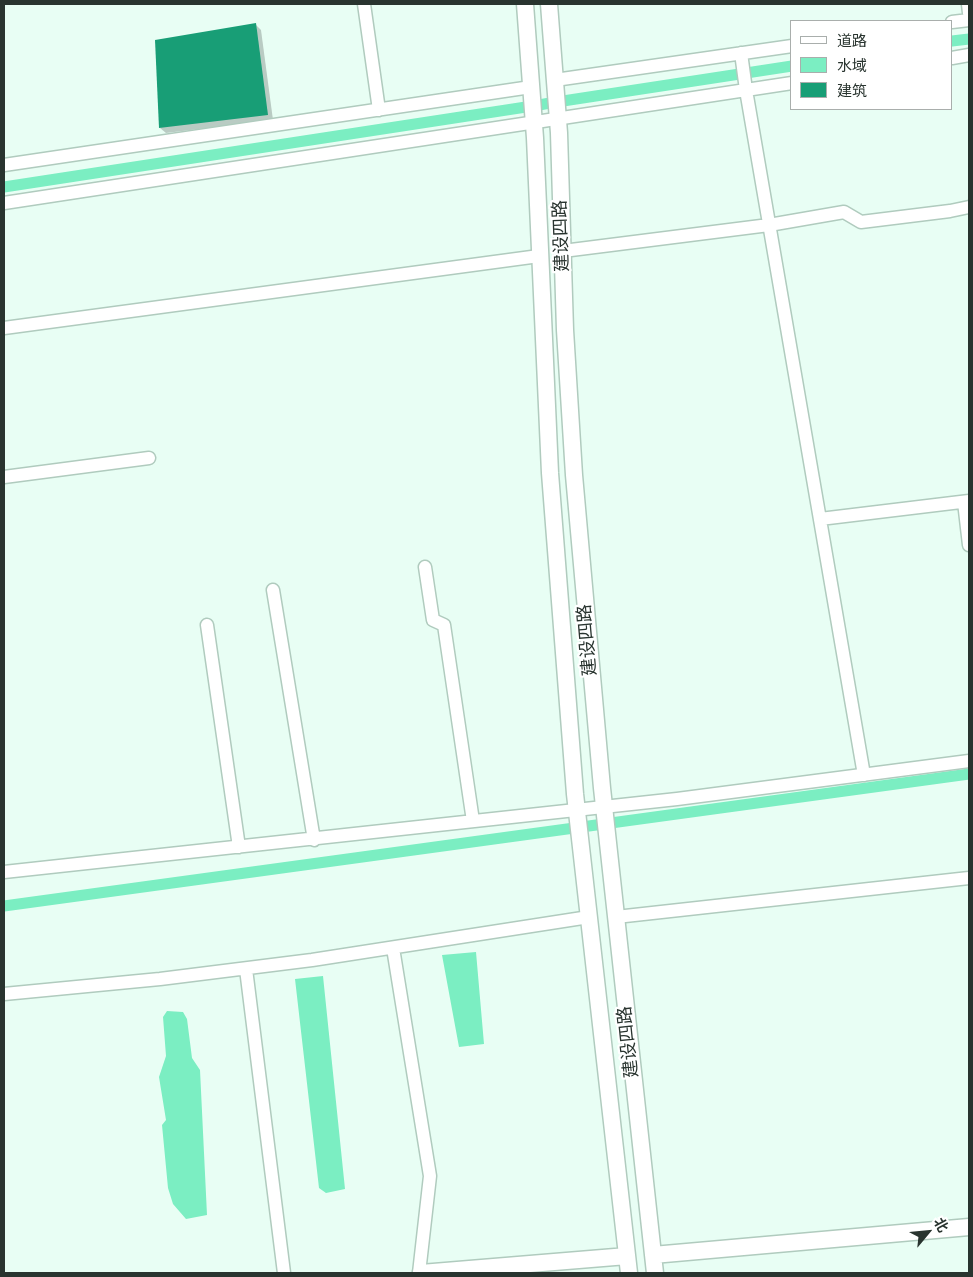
<!DOCTYPE html>
<html>
<head>
<meta charset="utf-8">
<style>
	body { margin:0 }
	#map { position:relative; width:973px; height:1277px; overflow:hidden; background:#e8fef4; font-family:"DM Sans","Noto Sans SC",sans-serif }
	canvas { display:block }
	.frame { position:absolute; inset:0; border:5px solid #29342f; pointer-events:none }
	.legend { position:absolute; left:790px; top:20px; width:162px; height:90px; box-sizing:border-box; background:#fff; border:1px solid #a9aeac; margin:0; padding:6px 9px; list-style:none; font-size:15px; color:#29342f }
	.legend li { display:flex; align-items:center; gap:10px; height:25px }
	.legend b { width:25px; border:1px solid #a9aeac }
	.north { position:absolute; left:903px; top:1207px; width:50px; height:50px; -webkit-text-stroke:4px #fff; paint-order:stroke; rotate:62deg; font-size:14px; font-weight:700; line-height:20px; text-align:center; color:#29342f }
	.north::after { content:''; display:block; margin:auto; width:18px; height:22px; background:#29342f; clip-path:polygon(50% 0,100% 100%,50% 72%,0 100%) }
</style>
</head>
<body>
<div id="map">
<canvas width="973" height="1277"></canvas>
<div class="frame"></div>
<ul class="legend">
<li><b style="height:6px;background:#fff"></b>道路</li>
<li><b style="height:14px;background:#7beec2"></b>水域</li>
<li><b style="height:14px;background:#189e76"></b>建筑</li>
</ul>
<div class="north">北</div>
</div>
<script>
const ctx = document.querySelector('canvas').getContext('2d');
ctx.lineJoin = 'round';
function fillPath(path, color) { ctx.fillStyle = color; ctx.fill(path, 'evenodd'); }
const poly = rows => new Path2D(rows.map(r => 'M' + r).join(''));
function strokePath(path, color, width, dash) { ctx.strokeStyle = color; ctx.lineWidth = width; ctx.lineCap = dash ? 'butt' : 'round'; ctx.setLineDash(dash || []); ctx.stroke(path); }
function label(font, color, halo, rows, align = 'center') {
  ctx.font = font + ' "DM Sans","Noto Sans SC",sans-serif'; ctx.lineWidth = 4.5; ctx.setLineDash([]); ctx.textBaseline = 'middle'; ctx.strokeStyle = halo; ctx.fillStyle = color; for (const [text, x, y, turn = 0] of rows) {
    ctx.save(); ctx.translate(x, y); ctx.rotate((+turn || 0) * Math.PI / 180); ctx.textAlign = isNaN(turn) ? turn : align; if (halo) ctx.strokeText(text, 0, 0); ctx.fillText(text, 0, 0); ctx.restore();
  }
}
const water = poly([
	[476,952,484,1044,459,1047,442,955],
	[323,976,345,1189,326,1193,319,1188,295,979],
	[167,1011,183,1012,187,1019,192,1058,200,1070,207,1215,186,1219,173,1204,168,1188,162,1125,166,1120,159,1077,166,1056,163,1017]
]);
const shadow = poly([
	[255,24,261,30,273,120,166,133,160,128]
]);
const canal = poly([
	[952,41,969,39],
	[563,101,792,66],
	[539,105,550,103],
	[4,187,526,107],
	[4,906,969,774]
]);
const building = poly([
	[256,23,268,115,159,128,155,40]
]);
const street = poly([
	[364,4,379,110],
	[968,4,969,13],
	[952,22,969,20],
	[741,53,746,90,864,775],
	[952,58,969,55],
	[555,80,792,46],
	[4,165,531,87],
	[4,203,792,83],
	[563,251,769,225,844,212,861,222,950,211,969,207],
	[4,328,539,256],
	[4,477,149,458],
	[964,502,969,545],
	[820,519,969,501],
	[425,567,433,620,444,625,473,821],
	[273,590,314,840],
	[207,625,239,847],
	[4,872,677,799,969,761],
	[616,917,969,878],
	[393,948,430,1176,419,1273],
	[246,969,284,1273],
	[4,994,160,979,312,960,589,917]
]);
const secondary = poly([
	[525,4,535,138,550,473,575,794,629,1273],
	[549,4,559,133,565,330,574,475,602,788,655,1273],
	[653,1255,969,1227],
	[421,1273,627,1256]
]);
const streetNames = [
	["建设四路",562,236,-92],
	["建设四路",588,640,-95],
	["建设四路",629,1042,-96]
];
fillPath(water, '#7beec2');
fillPath(shadow, '#0003');
strokePath(canal, '#7beec2', 11);
fillPath(building, '#189e76');
strokePath(street, '#b0cbbe', 15);
strokePath(secondary, '#b0cbbe', 19);
strokePath(street, '#fff', 12);
strokePath(secondary, '#fff', 16);
label('18px', '#29342f', '#fff', streetNames);
</script>
</body>
</html>
